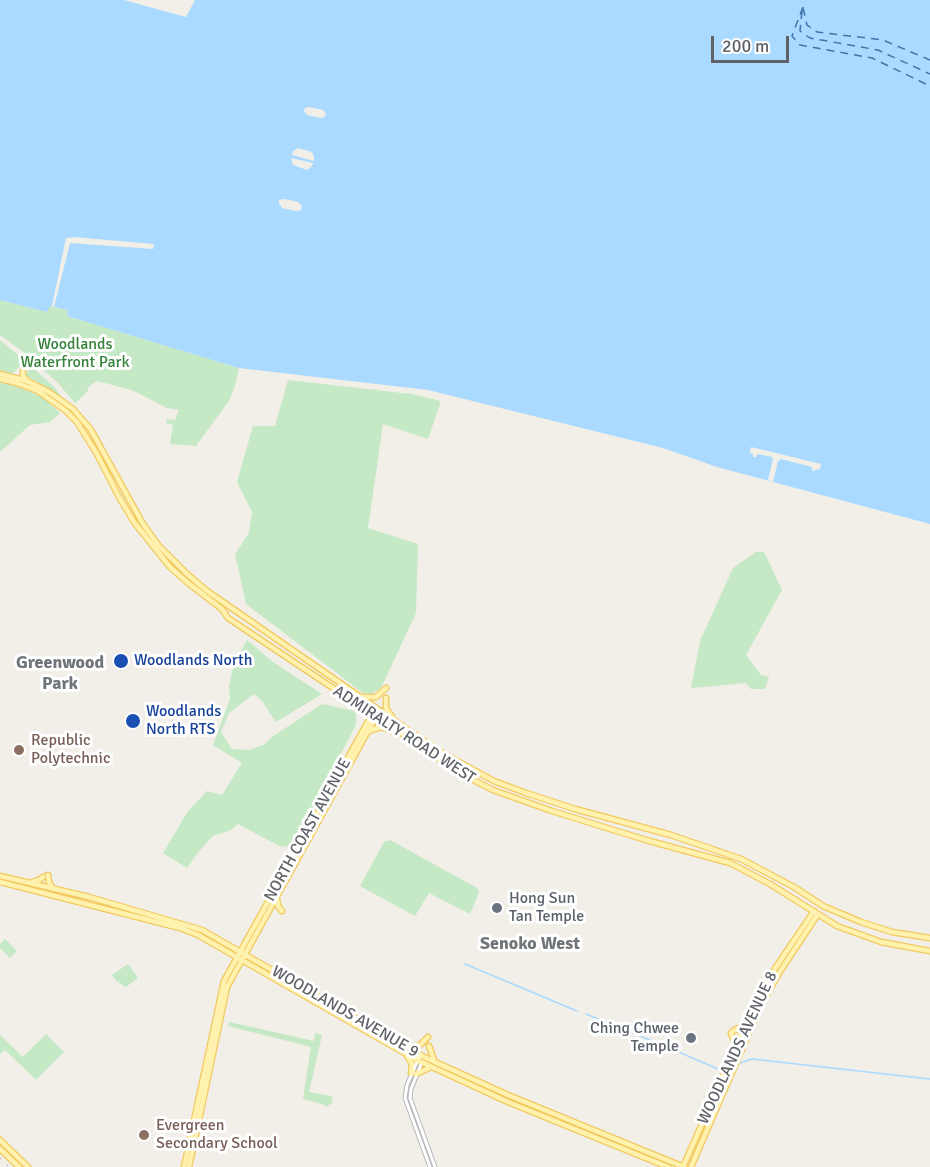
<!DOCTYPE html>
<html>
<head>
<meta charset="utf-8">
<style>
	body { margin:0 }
	#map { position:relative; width:930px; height:1167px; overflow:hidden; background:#f1efe8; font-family:Signika,sans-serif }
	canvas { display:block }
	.scale { position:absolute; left:711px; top:36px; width:78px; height:27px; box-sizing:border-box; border:3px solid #5f6368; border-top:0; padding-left:8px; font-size:18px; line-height:21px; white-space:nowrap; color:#5f6368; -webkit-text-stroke:4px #fff; paint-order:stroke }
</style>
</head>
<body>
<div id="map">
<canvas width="930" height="1167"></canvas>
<div class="scale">200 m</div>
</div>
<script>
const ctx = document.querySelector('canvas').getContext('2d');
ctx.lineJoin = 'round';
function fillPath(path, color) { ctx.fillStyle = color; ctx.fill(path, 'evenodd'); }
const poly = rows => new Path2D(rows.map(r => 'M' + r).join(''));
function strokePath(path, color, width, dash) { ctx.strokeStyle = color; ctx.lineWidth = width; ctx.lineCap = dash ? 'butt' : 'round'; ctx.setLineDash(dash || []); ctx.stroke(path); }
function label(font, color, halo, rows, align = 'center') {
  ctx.font = font + ' Signika,sans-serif'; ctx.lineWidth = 6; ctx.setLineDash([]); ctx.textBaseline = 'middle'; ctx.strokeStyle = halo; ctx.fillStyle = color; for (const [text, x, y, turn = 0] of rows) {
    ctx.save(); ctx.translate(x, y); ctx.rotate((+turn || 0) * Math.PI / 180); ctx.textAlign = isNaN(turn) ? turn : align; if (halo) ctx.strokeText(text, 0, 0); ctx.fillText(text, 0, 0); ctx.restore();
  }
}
const green = poly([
	[0,300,47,312,49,306,68,310,67,316,239,368,235,386,229,401,196,446,170,444,173,425,166,423,167,419,175,420,179,410,167,408,132,390,97,381,89,386,87,392,75,403,58,383,26,354,0,335],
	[0,340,23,359,23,363,12,374,0,373],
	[32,367,54,387,62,397,25,375],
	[288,380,411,394,441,401,428,439,383,424,368,528,418,544,416,613,381,688,371,694,363,693,246,604,235,554,249,533,252,512,237,482,253,426,275,426],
	[0,382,11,384,42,397,60,413,50,422,30,425,0,452],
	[756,552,764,552,782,590,746,655,761,675,769,677,765,689,751,689,746,683,691,688,700,641,733,568],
	[247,640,273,662,322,694,276,722,262,701,254,694,229,713,221,732,232,749,249,750,265,744,272,737,322,704,354,711,356,714,356,725,292,847,279,846,238,824,231,830,213,836,200,850,187,868,163,853,188,811,207,791,222,795,242,763,213,745,230,699,229,686,234,663],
	[390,840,477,888,479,892,470,914,429,893,415,916,360,886,384,842],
	[5,939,17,951,10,958,0,948,0,944],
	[128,964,138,978,126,987,118,982,122,979,117,982,112,975],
	[229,1022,314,1041,315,1033,322,1035,309,1092,332,1096,332,1103,326,1107,322,1104,303,1099,311,1047,228,1026],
	[46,1034,64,1052,36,1080,5,1050,0,1054,0,1035,23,1057]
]);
const water = poly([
	[0,0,124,0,186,17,195,0,930,0,930,524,717,467,663,448,428,390,239,368,67,316,68,310,50,306,47,312,0,300],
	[309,107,323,110,326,114,325,117,320,118,307,115,304,111,305,108],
	[298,148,312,152,314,157,314,161,292,155,293,151],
	[291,158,313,163,312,166,307,170,293,165],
	[285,199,298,202,302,206,301,210,296,211,282,208,279,203,279,200]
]);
const pier = poly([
	[74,237,154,244,153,249,70,243,54,307,52,306,66,238],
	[751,447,821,464,820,469,812,471,812,467,781,459,778,461,773,482,768,480,773,459,772,457,758,454,756,457,753,457,753,454,750,453]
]);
const stream = poly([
	[465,964,577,1011],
	[586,1014,664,1046],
	[674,1050,718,1069],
	[740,1063,752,1059,930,1079]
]);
const ferry = poly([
	[803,7,792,36,800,45,872,58,930,86],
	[803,8,807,25,817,32,883,40,930,60],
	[802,11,800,31,810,38,878,50,930,74]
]);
const minor = poly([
	[420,1055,407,1085,405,1098,430,1167],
	[422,1062,411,1089,410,1098,435,1167]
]);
const major = poly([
	[23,371,23,376,27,381],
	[0,374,27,381,49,392,73,409,91,430,143,524,159,546,187,574,207,591,437,750,494,781,526,793,575,809,671,835,741,859,794,887,823,906,861,922,892,932,930,938],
	[0,379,17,383,38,391,66,411,77,422,97,454,119,497,134,522,170,567,188,583,222,609,228,618,462,774,493,790,552,811,646,840,730,863,770,884,837,926,881,942,930,951],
	[361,697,376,697,386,688],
	[386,698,386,708,392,717],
	[369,731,381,727,392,731],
	[48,875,49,882,53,889],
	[0,876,89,897,202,930,424,1057,508,1095,684,1167],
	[0,882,180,928,198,935,417,1060,508,1102,668,1167],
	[32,882,39,880,43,877],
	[277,899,278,906,282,911],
	[733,1031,745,1025],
	[731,1033,735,1044],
	[429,1046,434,1060],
	[407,1047,419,1046,428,1037],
	[407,1056,412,1064,411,1073],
	[416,1074,431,1067],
	[0,1140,28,1167],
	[0,1149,19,1167],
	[184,1167,224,981,375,709],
	[189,1167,227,987,379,711],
	[683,1167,751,1013,776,967,814,911],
	[691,1167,762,1003,781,970,818,914]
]);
const rail = poly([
	[0,1158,9,1167]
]);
const markers = [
	[121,661,8,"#1a4fb4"],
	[133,721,8,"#1a4fb4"],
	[19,750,6,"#8d6e63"],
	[497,908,6,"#6b7280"],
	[691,1038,6,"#6b7280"],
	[144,1135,6,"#8d6e63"]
];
const parkNames = [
	["Woodlands",75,345],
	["Waterfront Park",75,363]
];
const transitNames = [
	["Woodlands North",134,661],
	["Woodlands",146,712],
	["North RTS",146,730]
];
const streetNames = [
	["ADMIRALTY ROAD WEST",404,735,33],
	["NORTH COAST AVENUE",308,830,-61],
	["WOODLANDS AVENUE 9",345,1012,30],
	["WOODLANDS AVENUE 8",738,1048,-65]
];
const educationNames = [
	["Republic",31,741],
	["Polytechnic",31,759],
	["Evergreen",156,1126],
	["Secondary School",156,1144]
];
const worshipNames = [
	["Hong Sun",509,899],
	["Tan Temple",509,917],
	["Ching Chwee",679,1029,"right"],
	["Temple",679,1047,"right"]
];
const neighbourhoodNames = [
	["Greenwood",60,663],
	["Park",60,684],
	["Senoko West",530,944]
];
fillPath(green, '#c5e8c5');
fillPath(water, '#aadaff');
fillPath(pier, '#f1efe8');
strokePath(stream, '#aadaff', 1.5);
strokePath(ferry, '#4174aa', 1.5, [8, 6]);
strokePath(minor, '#b5b8bc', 5);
strokePath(major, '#f2c960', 7);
strokePath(minor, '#fff', 3);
strokePath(major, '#fff2af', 4.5);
strokePath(rail, '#b6b7b8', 1.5, [1.5, 8]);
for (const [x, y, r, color] of markers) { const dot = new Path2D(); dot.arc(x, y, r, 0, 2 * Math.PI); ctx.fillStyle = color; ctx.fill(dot); strokePath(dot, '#fff', 2); }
label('16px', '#348238', '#fff', parkNames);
label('16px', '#164399', '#fff', transitNames, 'left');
label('16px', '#5f6368', '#fff', streetNames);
label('16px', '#785e54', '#fff', educationNames, 'left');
label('16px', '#5b616d', '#fff', worshipNames, 'left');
label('bold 18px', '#70757a', '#fff', neighbourhoodNames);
</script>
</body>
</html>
